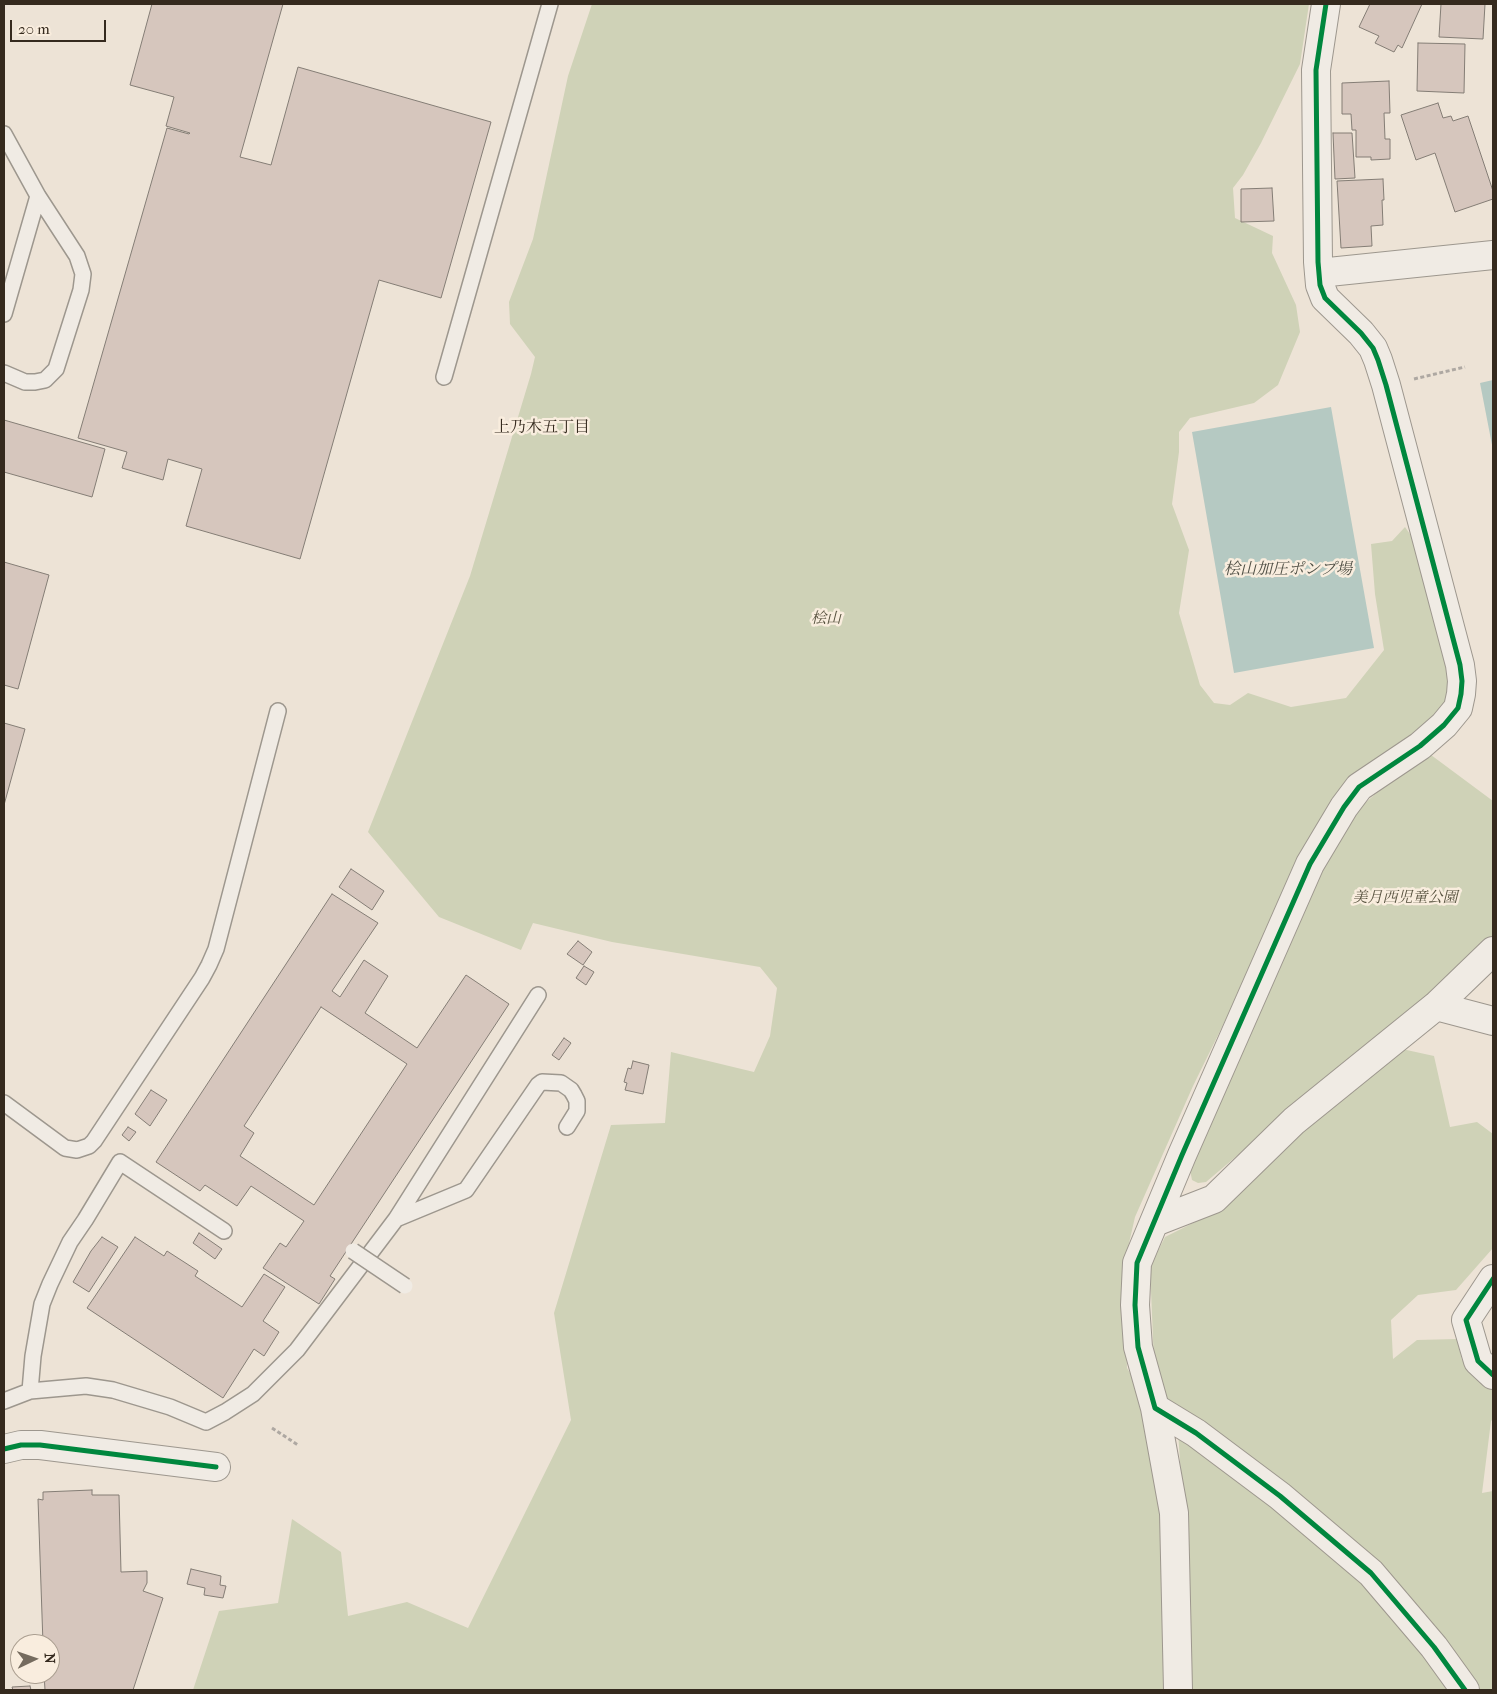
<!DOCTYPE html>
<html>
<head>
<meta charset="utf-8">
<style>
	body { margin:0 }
	#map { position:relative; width:1497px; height:1694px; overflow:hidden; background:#ede3d6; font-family:"IM FELL French Canon",serif }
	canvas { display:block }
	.frame { position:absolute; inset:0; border:5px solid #352a1e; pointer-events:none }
	.north { position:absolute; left:10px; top:1634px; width:50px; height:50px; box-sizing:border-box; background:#f9edde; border:1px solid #ab9f91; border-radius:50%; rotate:87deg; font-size:14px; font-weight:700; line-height:20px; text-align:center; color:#352a1e }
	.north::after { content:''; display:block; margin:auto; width:18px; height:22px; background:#756b5e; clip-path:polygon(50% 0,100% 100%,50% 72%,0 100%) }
	.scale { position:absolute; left:10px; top:20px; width:96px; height:22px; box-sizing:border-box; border:2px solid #352a1e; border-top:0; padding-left:6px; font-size:15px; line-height:18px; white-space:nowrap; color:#352a1e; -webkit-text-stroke:4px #f9edde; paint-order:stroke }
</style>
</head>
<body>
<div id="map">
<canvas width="1497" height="1694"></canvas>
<div class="frame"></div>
<div class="north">N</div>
<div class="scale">20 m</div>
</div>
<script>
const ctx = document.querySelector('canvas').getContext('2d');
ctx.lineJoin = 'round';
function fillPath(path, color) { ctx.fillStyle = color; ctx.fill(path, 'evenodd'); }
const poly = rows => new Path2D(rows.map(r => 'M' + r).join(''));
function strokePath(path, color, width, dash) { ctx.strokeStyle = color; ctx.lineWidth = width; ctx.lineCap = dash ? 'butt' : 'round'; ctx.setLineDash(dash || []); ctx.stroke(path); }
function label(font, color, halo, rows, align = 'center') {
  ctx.font = font + ' "IM FELL French Canon","Noto Serif JP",serif'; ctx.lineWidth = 5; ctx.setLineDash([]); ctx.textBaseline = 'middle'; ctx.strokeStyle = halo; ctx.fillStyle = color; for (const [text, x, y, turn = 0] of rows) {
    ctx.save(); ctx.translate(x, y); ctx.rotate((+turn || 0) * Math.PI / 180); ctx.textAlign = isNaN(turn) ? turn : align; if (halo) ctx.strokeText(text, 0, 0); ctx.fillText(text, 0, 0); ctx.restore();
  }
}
const green = poly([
	[592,4,1309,4,1300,64,1261,143,1243,175,1233,188,1235,218,1273,236,1272,253,1296,305,1300,332,1278,385,1254,403,1190,418,1179,432,1179,452,1172,504,1189,550,1179,613,1200,685,1214,703,1230,705,1248,693,1291,707,1346,698,1384,650,1375,594,1371,544,1392,541,1405,527,1419,547,1454,688,1445,708,1306,856,1193,1086,1135,1217,1124,1265,1127,1368,1137,1385,1157,1473,1170,1690,193,1690,219,1611,278,1603,292,1519,341,1552,348,1616,407,1602,468,1628,571,1420,554,1313,611,1125,665,1123,671,1052,754,1072,770,1036,777,988,760,967,612,942,533,923,521,950,439,917,368,832,470,576,531,374,535,357,510,324,509,302,533,239,568,76],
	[1427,752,1493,801,1493,936,1454,972,1206,1182,1198,1183,1192,1180,1190,1170,1303,900,1355,812,1381,789],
	[1402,1049,1434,1056,1450,1127,1477,1122,1493,1134,1493,1248,1456,1290,1418,1295,1391,1320,1393,1359,1417,1340,1457,1339,1462,1360,1493,1389,1493,1419,1491,1421,1482,1493,1493,1491,1493,1690,1192,1690,1188,1545,1183,1505,1178,1432,1154,1363,1150,1267,1165,1237,1223,1208,1296,1137]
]);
const water = poly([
	[1493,380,1493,450,1480,383],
	[1331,407,1374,648,1234,673,1192,432]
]);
const building = poly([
	[152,4,283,4,240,157,271,165,298,67,491,122,441,298,379,280,300,559,186,526,202,469,168,459,163,480,122,468,127,452,78,438,167,128,189,134,190,133,166,126,174,97,130,85,152,4],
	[1370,4,1422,4,1402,48,1398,45,1394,52,1375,43,1379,36,1359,27,1370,4],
	[1441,4,1485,4,1483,39,1439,37,1441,4],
	[1418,43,1465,44,1464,93,1417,91,1418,43],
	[1389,81,1390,113,1384,113,1385,139,1390,139,1390,159,1371,160,1371,157,1356,157,1356,130,1352,130,1351,114,1342,114,1342,83,1389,81],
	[1438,103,1443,118,1451,116,1453,121,1468,116,1493,191,1493,199,1455,212,1435,153,1416,160,1401,115,1438,103],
	[1333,133,1352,133,1355,178,1335,179,1333,133],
	[1383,179,1384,200,1382,200,1383,225,1371,226,1372,246,1341,248,1337,181,1383,179],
	[1272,188,1274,221,1241,222,1241,189,1272,188],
	[4,420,105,449,92,497,4,472,4,420],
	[4,562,49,575,18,689,4,685,4,562],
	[4,723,25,729,4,805,4,723],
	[351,869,384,891,372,910,339,887,351,869],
	[332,894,378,923,332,991,340,997,364,960,388,976,365,1013,417,1048,466,975,509,1004,330,1276,335,1279,319,1304,263,1268,280,1243,286,1247,304,1221,251,1186,237,1206,205,1185,200,1191,156,1162,332,894],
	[321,1007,407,1064,314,1205,240,1156,254,1133,244,1126,321,1007],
	[578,941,592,952,583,965,567,954,578,941],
	[584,966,594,972,586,985,576,978,584,966],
	[564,1038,571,1043,559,1060,552,1055,564,1038],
	[633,1061,649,1065,643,1094,625,1090,627,1083,624,1082,628,1068,631,1069,633,1061],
	[151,1090,167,1100,150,1126,135,1114,151,1090],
	[128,1127,136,1132,129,1141,122,1135,128,1127],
	[199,1233,222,1249,215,1259,193,1243,199,1233],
	[102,1237,118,1247,89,1292,73,1282,91,1251,102,1237],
	[135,1237,164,1256,167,1251,198,1271,195,1276,242,1307,264,1274,285,1287,263,1321,279,1332,264,1356,254,1349,223,1398,87,1308,135,1237],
	[92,1490,92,1495,119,1495,121,1572,147,1571,147,1583,143,1591,163,1598,133,1690,39,1690,45,1690,44,1674,50,1674,50,1644,43,1644,38,1499,43,1500,43,1492,92,1490],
	[191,1569,221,1576,220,1585,226,1586,223,1598,204,1595,205,1588,187,1584,191,1569],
	[30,1686,31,1690,4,1690,13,1690,12,1687,30,1686]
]);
const path = poly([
	[1414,379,1465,367],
	[272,1428,298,1445]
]);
const service = poly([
	[4,134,38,196,77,256,83,274,81,290,56,369,45,380,35,382,25,382,4,373],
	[4,314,38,196],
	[444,377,550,4],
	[4,1103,65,1148,77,1150,89,1146,94,1141,202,978,209,965,216,949,278,711],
	[396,1219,466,1190,538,1085,542,1082,561,1083,571,1090,574,1095,577,1101,577,1111,567,1127],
	[30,1391,33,1356,42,1304,50,1284,70,1242,85,1220,120,1162,224,1231],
	[4,1401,30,1391,86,1386,113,1390,170,1407,206,1422,225,1412,253,1394,297,1350,396,1219,538,995]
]);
const minor = poly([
	[1326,4,1316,70,1318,262,1320,285,1325,298,1361,333,1373,348,1378,360,1386,385,1460,665,1462,681,1461,694,1458,708,1444,725,1420,746,1359,787,1344,807,1310,864,1182,1155,1137,1263,1135,1305,1138,1347,1155,1408,1196,1433,1280,1496,1371,1573,1434,1647,1465,1690],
	[1319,273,1493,255],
	[1436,1006,1493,1021],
	[1155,1222,1214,1199,1294,1121,1436,1006,1493,951],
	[1493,1279,1466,1320,1478,1361,1493,1375],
	[1155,1408,1174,1513,1178,1690],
	[4,1449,21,1445,40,1445,216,1467]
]);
const serviceBridge = poly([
	[353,1251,405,1286]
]);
const cycleway = poly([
	[1326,4,1316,70,1318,262,1320,285,1325,298,1361,333,1373,348,1378,360,1386,385,1460,665,1462,681,1461,694,1458,708,1444,725,1420,746,1359,787,1344,807,1310,864,1182,1155,1137,1263,1135,1305,1138,1347,1155,1408,1196,1433,1280,1496,1371,1573,1434,1647,1465,1690],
	[1493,1279,1466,1320,1478,1361,1493,1375],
	[4,1449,21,1445,40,1445,216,1467]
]);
const parkNames = [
	["桧山",826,619],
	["美月西児童公園",1405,898]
];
const neighbourhoodNames = [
	["上乃木五丁目",542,428]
];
const waterNames = [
	["桧山加圧ポンプ場",1288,570]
];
fillPath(green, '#cfd2b7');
fillPath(water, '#b5c9c2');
fillPath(building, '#d6c6bd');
strokePath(building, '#847d75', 1);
strokePath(service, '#9d978e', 18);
strokePath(minor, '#9d978e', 30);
strokePath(path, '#aea8a2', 3, [4, 2.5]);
strokePath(service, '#f0ebe4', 15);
strokePath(minor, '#f0ebe4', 28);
strokePath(serviceBridge, '#9d978e', 18, []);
strokePath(serviceBridge, '#f0ebe4', 15);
strokePath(cycleway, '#00873e', 5);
label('italic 15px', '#56513e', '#f9edde', parkNames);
label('16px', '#352a1e', '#f9edde', neighbourhoodNames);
label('italic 16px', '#4f4f45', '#f9edde', waterNames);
</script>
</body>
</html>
